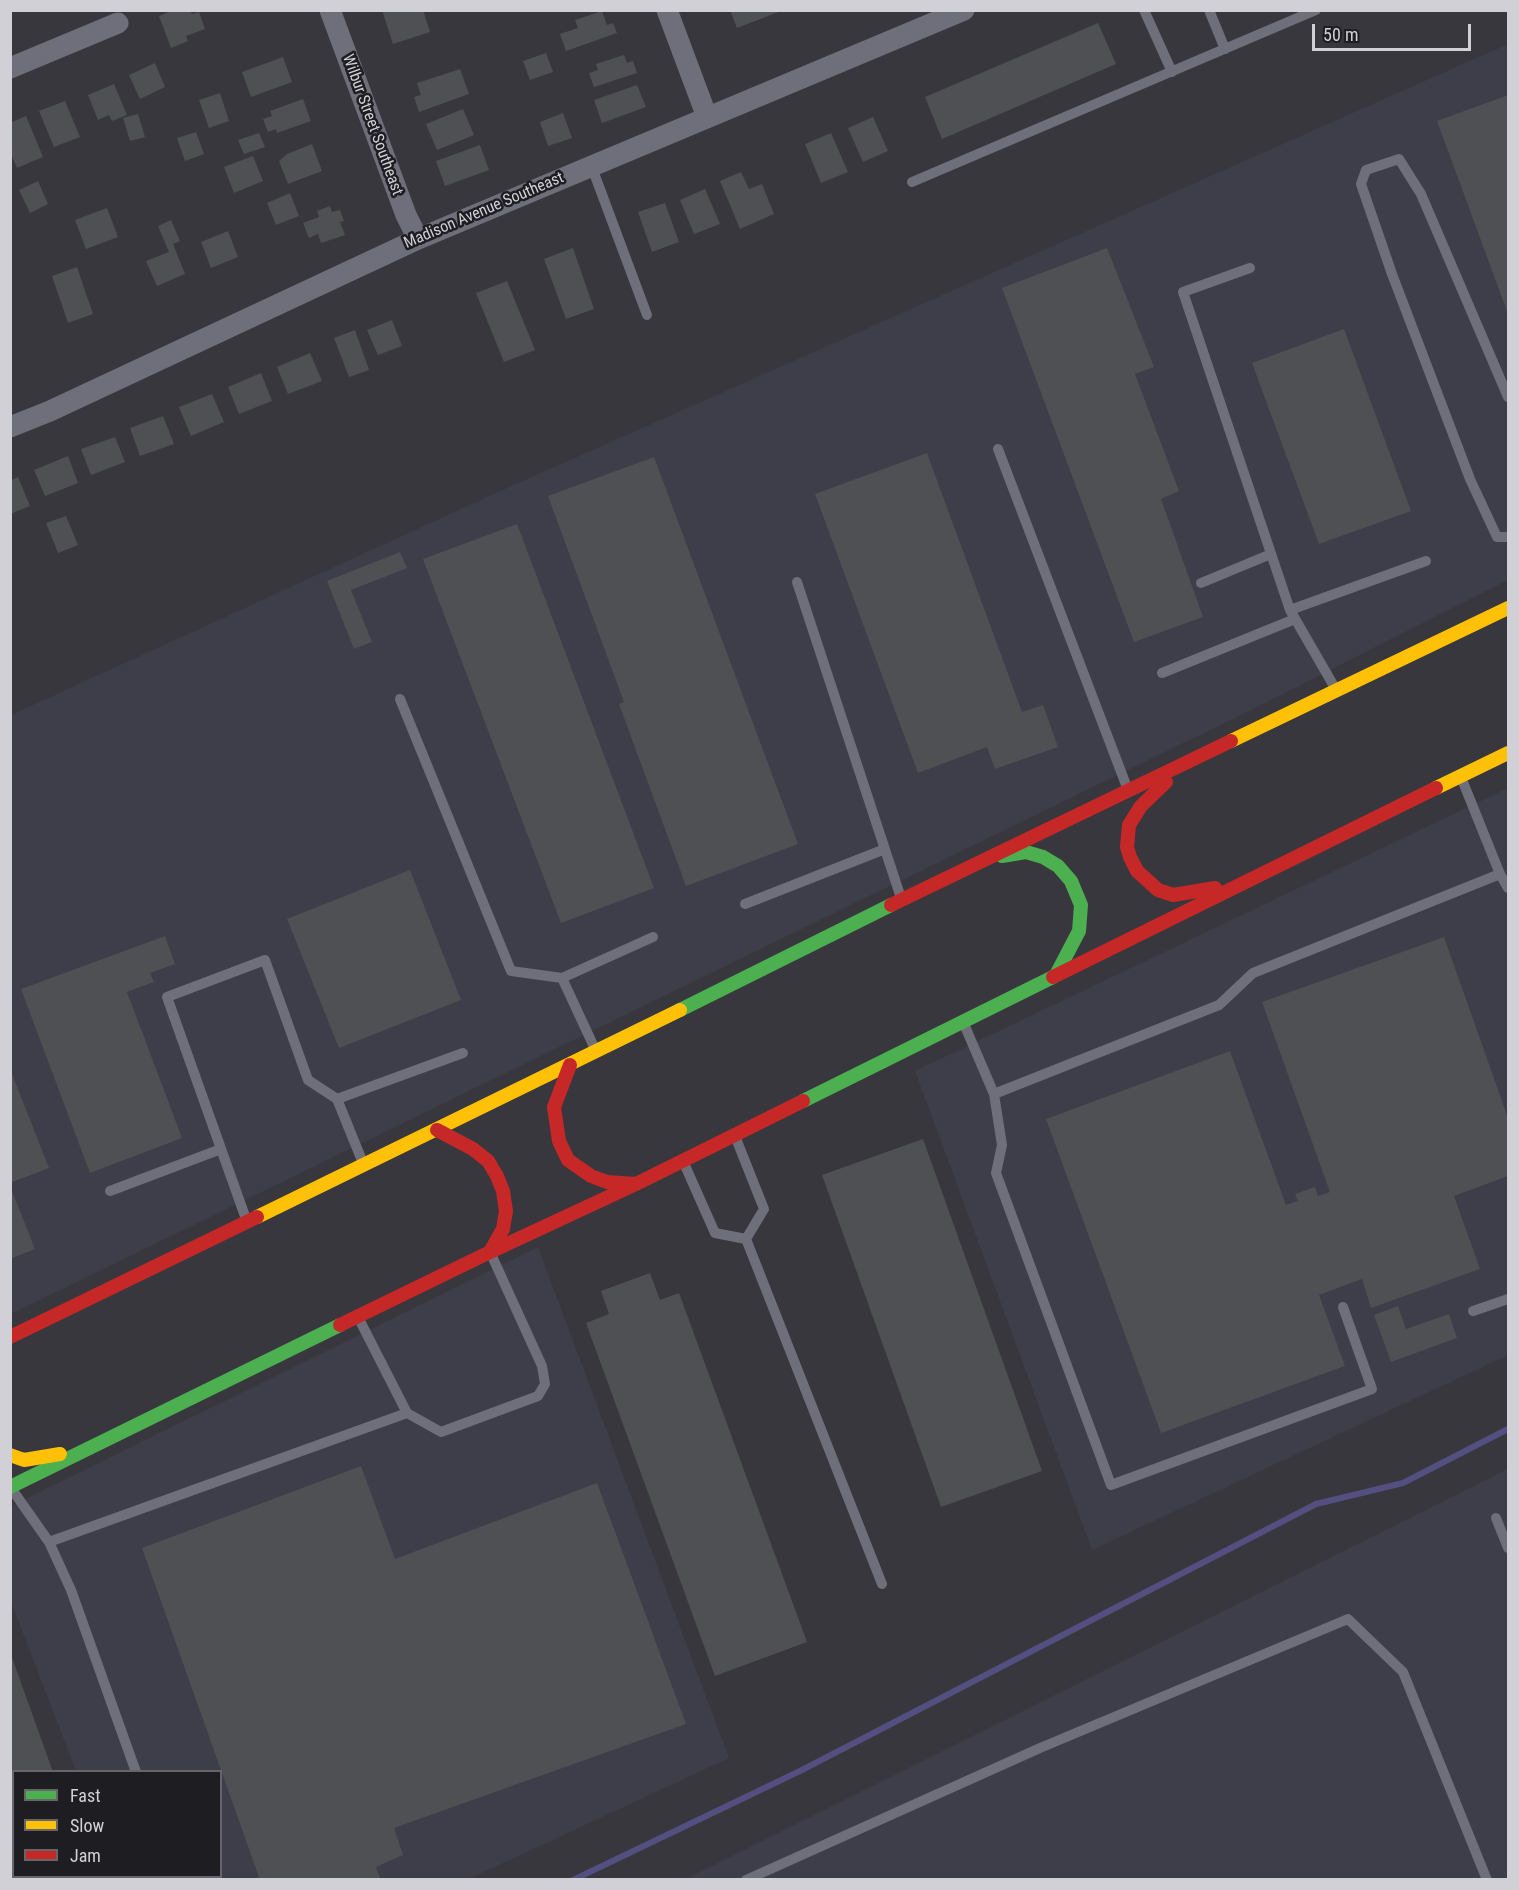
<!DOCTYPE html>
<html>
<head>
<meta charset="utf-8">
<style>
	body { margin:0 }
	#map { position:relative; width:1519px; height:1890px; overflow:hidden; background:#38373d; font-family:"Roboto Condensed",sans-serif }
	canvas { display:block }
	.frame { position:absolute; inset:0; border:12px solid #d0d0d6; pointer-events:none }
	.legend { position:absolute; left:12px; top:1770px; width:210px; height:108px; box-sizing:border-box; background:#1d1d22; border:2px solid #65656a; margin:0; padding:8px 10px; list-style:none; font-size:18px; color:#d0d0d6 }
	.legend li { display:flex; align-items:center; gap:12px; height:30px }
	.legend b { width:30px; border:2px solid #65656a }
	.scale { position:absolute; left:1312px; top:24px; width:159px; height:27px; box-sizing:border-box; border:3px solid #d0d0d6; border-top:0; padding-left:8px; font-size:18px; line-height:21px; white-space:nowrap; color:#d0d0d6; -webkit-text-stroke:4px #1d1d22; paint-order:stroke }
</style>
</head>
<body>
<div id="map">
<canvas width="1519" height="1890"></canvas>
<div class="frame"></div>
<ul class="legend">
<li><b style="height:8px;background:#4caf50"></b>Fast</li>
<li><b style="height:8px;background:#ffc107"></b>Slow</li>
<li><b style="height:8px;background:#c62828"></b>Jam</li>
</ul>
<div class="scale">50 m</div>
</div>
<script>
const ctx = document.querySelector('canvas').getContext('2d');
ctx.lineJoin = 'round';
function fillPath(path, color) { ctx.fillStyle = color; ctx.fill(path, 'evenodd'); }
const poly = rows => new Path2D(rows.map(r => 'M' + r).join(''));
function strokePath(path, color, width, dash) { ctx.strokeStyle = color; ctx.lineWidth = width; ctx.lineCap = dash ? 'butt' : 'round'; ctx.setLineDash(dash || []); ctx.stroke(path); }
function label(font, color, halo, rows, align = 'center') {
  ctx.font = font + ' "Roboto Condensed",sans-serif'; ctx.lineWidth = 5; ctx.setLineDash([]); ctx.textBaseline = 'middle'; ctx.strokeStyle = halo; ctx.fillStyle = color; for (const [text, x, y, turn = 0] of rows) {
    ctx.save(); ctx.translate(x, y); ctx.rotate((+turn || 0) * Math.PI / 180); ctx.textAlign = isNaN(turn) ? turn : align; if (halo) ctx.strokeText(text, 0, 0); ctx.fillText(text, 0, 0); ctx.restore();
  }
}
const built = poly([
	[1508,44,1508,580,1243,714,11,1314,11,715,498,492],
	[1508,788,1508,1355,1092,1550,915,1071],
	[538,1247,729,1758,469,1879,118,1879,116,1877,220,1876,220,1772,76,1771,11,1602,11,1506],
	[1508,1469,1508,1879,684,1880,776,1834]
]);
const stream = poly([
	[573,1880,800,1771,1316,1504,1403,1483,1508,1429]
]);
const building = poly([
	[173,10,190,10,192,14,199,12,205,29,186,36,188,41,171,48,159,16],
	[382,10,423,10,430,32,393,44],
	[730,10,781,10,781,11,737,28],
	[602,11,607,25,613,23,617,33,566,51,560,34,578,28,575,20],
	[1098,23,1116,64,942,139,925,97],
	[546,53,553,72,530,80,523,61],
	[624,55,627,63,633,61,637,73,594,87,589,73,598,70,596,64],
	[283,57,292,82,251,97,242,72],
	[155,63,165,87,140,99,129,75],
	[460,69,469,94,419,112,414,97,421,95,417,83],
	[114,84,127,115,112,121,109,115,98,120,88,95],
	[637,85,646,107,602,123,594,100],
	[220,93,229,121,209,128,199,100],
	[1508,95,1508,314,1437,121],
	[303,99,311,121,277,133,276,129,268,132,263,119,272,116,270,111],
	[65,101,80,137,54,147,39,111],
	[463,109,474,135,437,150,426,124],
	[563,113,572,138,548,146,540,122],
	[138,114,145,137,130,141,123,118],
	[26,116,43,157,17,168,10,152,10,123],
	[873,117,888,151,863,162,848,128],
	[196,132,204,154,185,161,177,138],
	[259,133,265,147,244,154,238,140],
	[831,133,848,172,821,183,805,144],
	[312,144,322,171,288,184,279,161,287,154],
	[480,145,489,170,445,186,436,161],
	[253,156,263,181,234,193,224,167],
	[741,172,749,189,762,184,774,214,740,229,720,181],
	[38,181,48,204,30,213,19,190],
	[705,189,720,224,694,234,680,200],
	[290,193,299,216,276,225,267,203],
	[665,203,679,242,652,252,638,212],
	[330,206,332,212,340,210,344,221,340,222,345,235,321,243,318,234,309,238,303,223,319,217,317,211],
	[107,208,118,237,86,249,75,220],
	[171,220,180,241,173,244,185,274,157,286,146,261,169,252,158,226],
	[228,231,238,257,211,268,201,242],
	[573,248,594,309,566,319,544,259],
	[1107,248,1154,367,1135,374,1179,491,1161,499,1203,617,1134,642,1002,288],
	[77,267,93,314,68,323,52,276],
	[507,281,535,350,504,362,476,293],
	[392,320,402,346,378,355,367,330],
	[1344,329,1411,511,1319,544,1252,363],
	[355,330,369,370,349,377,334,338],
	[310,353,322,381,288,394,277,367],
	[261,373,272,401,239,414,228,387],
	[212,394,224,422,191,436,179,407],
	[163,416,174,444,140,456,130,428],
	[115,437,125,462,91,475,81,449],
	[927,453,1022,712,1043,705,1058,747,995,769,987,747,918,773,815,494],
	[68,456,78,483,45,496,34,470],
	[654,457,798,844,686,886,619,704,624,702,548,496],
	[18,477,30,506,10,514,10,481],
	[66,516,78,545,58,553,46,523],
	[517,524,654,888,561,923,423,559],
	[400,552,407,568,351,590,372,642,354,649,327,581],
	[410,870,461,1000,339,1048,287,919],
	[165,936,175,964,150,973,154,982,127,992,182,1138,90,1173,21,989],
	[1444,937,1508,1118,1508,1176,1454,1196,1480,1269,1371,1308,1362,1279,1319,1295,1345,1366,1161,1433,1046,1119,1230,1051,1286,1205,1298,1201,1295,1194,1315,1187,1318,1196,1330,1192,1262,1002],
	[10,1069,49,1168,10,1183],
	[923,1139,1042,1471,941,1507,822,1175],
	[10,1186,35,1249,10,1259],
	[650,1273,660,1300,679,1293,807,1642,715,1676,586,1323,609,1314,601,1291],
	[1398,1306,1406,1329,1449,1314,1457,1338,1391,1362,1374,1315],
	[361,1466,395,1559,597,1483,686,1724,394,1828,403,1855,376,1867,381,1880,253,1880,259,1877,142,1548],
	[10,1652,53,1772,14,1772,14,1876,90,1876,91,1880,10,1880]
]);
const lane = poly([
	[1144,10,1172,72],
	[1209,10,1225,49],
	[591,165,647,315],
	[912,182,1316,10],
	[1250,268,1183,292,1290,610,1335,688],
	[1508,397,1421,194,1399,159,1366,170,1361,184,1392,274,1470,479,1497,537,1508,537],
	[998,449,1128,790],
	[797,582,901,898],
	[1201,583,1271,554],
	[1290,610,1426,561],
	[1162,673,1295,619],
	[400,699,511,971,562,978,595,1049],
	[1461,777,1500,874,1508,888],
	[745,904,885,849],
	[562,978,653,937],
	[964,1024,994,1094,1002,1145,996,1173,1111,1485,1372,1389,1343,1307],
	[994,1094,1219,1005,1253,973,1500,874],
	[337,1099,463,1053],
	[683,1161,715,1233,746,1239,764,1209,735,1136],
	[110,1191,221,1149],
	[246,1219,167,997,265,960,308,1080,337,1099,363,1163],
	[746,1239,882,1584],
	[1473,1311,1508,1299],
	[358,1317,407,1413],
	[11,1488,49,1542,71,1590,136,1772],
	[1496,1518,1508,1548],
	[49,1542,407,1413,441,1432,538,1396,545,1384,542,1366,491,1254],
	[174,1876,175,1880],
	[746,1880,1040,1748,1348,1619,1403,1672,1487,1880]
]);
const street = poly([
	[330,10,406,215,418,239],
	[667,10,707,117],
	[10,68,118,23],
	[10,427,50,411,418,239,964,10]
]);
const fast = poly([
	[1002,856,1026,852,1043,857,1058,866,1071,881,1081,905,1079,931,1056,975],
	[680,1010,891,905],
	[803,1101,1053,977],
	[10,1487,340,1325]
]);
const slow = poly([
	[1231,741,1508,608],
	[1436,788,1508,753],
	[257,1217,680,1010],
	[10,1455,24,1460,60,1454]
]);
const jam = poly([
	[1166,782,1141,806,1129,825,1127,847,1130,857,1137,871,1158,890,1173,895,1215,888],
	[891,905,1231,741],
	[1053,977,1436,788],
	[570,1065,554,1107,559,1141,568,1160,591,1176,607,1182,636,1184],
	[437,1130,473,1149,488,1161,497,1176,503,1191,506,1211,503,1229,490,1252],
	[340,1325,490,1252,636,1184,803,1101],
	[10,1337,257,1217]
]);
const streetNames = [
	["Wilbur Street Southeast",372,125,70],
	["Madison Avenue Southeast",484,211,-23]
];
fillPath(built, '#3e3d4a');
strokePath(stream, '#544f80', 6);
fillPath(building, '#4e5053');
strokePath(lane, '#6f6e7b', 10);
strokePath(street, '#6f6e7b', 21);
strokePath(fast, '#4caf50', 14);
strokePath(slow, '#ffc107', 14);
strokePath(jam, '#c62828', 14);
label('16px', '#d0d0d6', '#1d1d22', streetNames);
</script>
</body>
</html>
